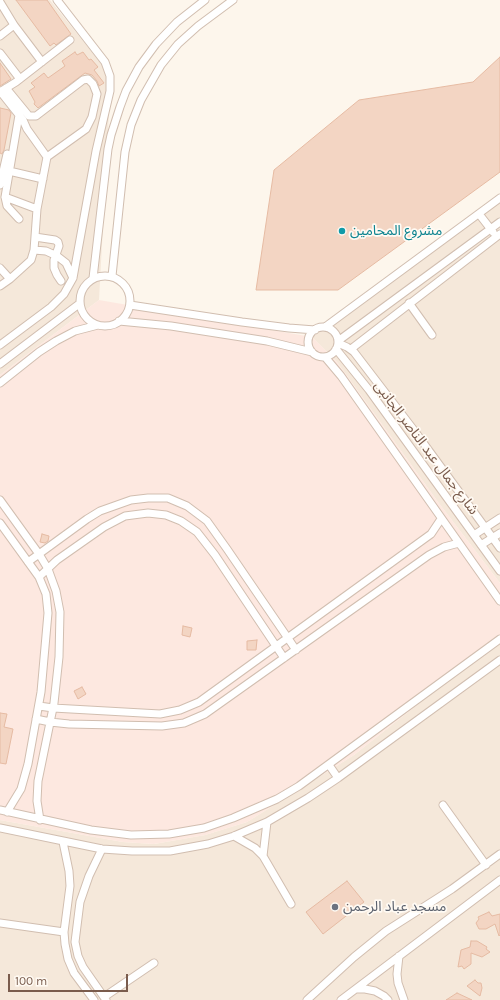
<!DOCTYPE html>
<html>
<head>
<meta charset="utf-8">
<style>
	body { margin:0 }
	#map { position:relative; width:500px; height:1000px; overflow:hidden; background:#fdf6ec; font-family:Karla,sans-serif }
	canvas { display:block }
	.scale { position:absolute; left:8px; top:974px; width:120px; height:18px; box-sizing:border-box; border:2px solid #7a5c4d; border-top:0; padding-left:5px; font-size:12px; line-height:14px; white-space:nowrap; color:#7a5c4d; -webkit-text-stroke:3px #fffaf3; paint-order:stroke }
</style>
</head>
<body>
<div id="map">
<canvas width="500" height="1000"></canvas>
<div class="scale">100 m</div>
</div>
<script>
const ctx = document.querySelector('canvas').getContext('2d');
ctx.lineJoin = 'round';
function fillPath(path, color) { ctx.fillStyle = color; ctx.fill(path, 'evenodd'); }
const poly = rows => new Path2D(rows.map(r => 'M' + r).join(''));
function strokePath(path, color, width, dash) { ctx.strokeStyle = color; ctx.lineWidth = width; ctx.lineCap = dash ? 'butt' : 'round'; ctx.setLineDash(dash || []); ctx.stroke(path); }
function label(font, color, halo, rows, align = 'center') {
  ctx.font = font + ' Karla,"Noto Sans Arabic",sans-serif'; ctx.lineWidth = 3.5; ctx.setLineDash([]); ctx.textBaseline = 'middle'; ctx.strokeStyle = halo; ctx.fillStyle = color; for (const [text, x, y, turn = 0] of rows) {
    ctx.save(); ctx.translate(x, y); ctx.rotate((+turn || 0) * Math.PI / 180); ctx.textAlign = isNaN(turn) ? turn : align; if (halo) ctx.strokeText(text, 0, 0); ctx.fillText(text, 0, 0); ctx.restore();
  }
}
const residential = poly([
	[0,0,50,0,111,76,99,300,0,375],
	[500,200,500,583,438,502,337,362,312,337],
	[500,639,500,1000,0,1000,0,820,123,842,154,844,205,835,247,822,354,755]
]);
const commercial = poly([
	[99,300,312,337,337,362,438,502,500,583,500,639,354,755,247,822,205,835,154,844,123,842,0,820,0,375]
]);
const building = poly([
	[16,0,47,0,71,34,56,45,54,43,50,46,16,0],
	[75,52,77,55,83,52,89,60,91,59,98,67,94,70,104,83,99,86,97,81,92,75,85,73,38,108,34,104,35,102,29,91,35,87,31,83,44,73,48,78,65,66,62,61,75,52],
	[500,57,500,172,338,290,256,290,274,170,359,100,473,82,500,57],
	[0,63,11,79,0,86,0,63],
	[0,108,9,110,11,113,4,150,2,154,0,153,0,108],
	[42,534,49,536,48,541,45,543,40,542,42,534],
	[183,626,192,628,190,637,182,635,183,626],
	[257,640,256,650,247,650,247,641,257,640],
	[82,687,86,694,78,699,74,691,82,687],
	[0,713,7,714,4,727,13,729,6,764,0,763,0,713],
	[347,881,364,902,323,934,306,912,347,881],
	[489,912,492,916,500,914,500,935,499,936,495,924,486,929,479,929,476,923,479,919,478,917,489,912],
	[471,941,477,941,487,947,486,949,490,952,482,957,471,953,471,964,464,969,462,966,458,967,461,950,470,947,471,941],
	[475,980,478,983,481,983,482,988,480,996,467,986,475,980],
	[457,993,472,1000,446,1000,457,993]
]);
const minor = poly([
	[0,2,14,25,42,62],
	[0,36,14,25],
	[0,53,20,79],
	[3,90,16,82,70,40],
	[0,91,23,120,27,129,47,157,86,129,92,117,97,94,93,84,88,79,83,80,36,116,29,116,6,88],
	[9,171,43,179],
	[0,185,7,154],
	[5,197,37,209],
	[479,214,493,232],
	[19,219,7,206,5,197,19,115],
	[35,237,55,240,58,242,59,246,54,260,54,268,57,275,61,281],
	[34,250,46,251,57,256,66,263,73,278],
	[0,268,10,279,31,260,34,250,37,209,47,157],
	'80 301a25 25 0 1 1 50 0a25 25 0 1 1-50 0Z',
	[112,276,125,152,131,125,141,100,161,65,178,44,198,26,233,0],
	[93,278,108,149,111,135,120,107,126,91,139,67,156,44,177,22,205,0],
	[0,286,10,279],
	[409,303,432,335],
	[130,305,242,322,289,328,315,330],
	[119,321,171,326,267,341,312,352],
	[325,327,500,198],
	'308 342a15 15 0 1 1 30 0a15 15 0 1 1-30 0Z',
	[338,341,500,222],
	[338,343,347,347,354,352,416,433,500,548],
	[0,345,51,307,64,294,73,278,96,151,110,91,110,76,105,62,57,0],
	[336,349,369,390,500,571],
	[351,349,500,234],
	[325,357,341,376,500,601],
	[0,364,79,304],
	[0,383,39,352,56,341,75,331,98,325],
	[0,500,39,554,48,569,56,591,60,612,59,657,54,703,38,781,37,801,40,820],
	[0,523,39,577,46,594,48,613,41,692,28,764,21,789,7,812],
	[474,535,500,518],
	[481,545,500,533],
	[28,562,87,519,100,511,131,500,148,498,168,498,187,506,207,521,227,549,296,650],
	[39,577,57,560,104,527,125,516,148,513,166,515,181,521,197,532,215,555,284,658],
	[39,706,53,708,160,714,180,710,199,702,431,534,441,519],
	[36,719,50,722,69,724,162,726,184,723,205,714,429,555,444,547,459,543],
	[329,765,338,778],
	[443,805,486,865],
	[0,810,91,830,131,835,169,834,204,828,233,818,277,799,299,786,500,639],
	[0,828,102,849,132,851,170,851,208,844,234,836,267,822,308,798,338,778,500,660],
	[234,836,255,848,263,856,291,904],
	[63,842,69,871,70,886,64,932,65,944,68,959,74,973,94,1000],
	[102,849,89,876,80,902,75,942,78,956,83,967,106,1000],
	[263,856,267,822],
	[0,923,64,932],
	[399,956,397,974,398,983,404,1000],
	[356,989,365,989,375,991,384,996,388,1000],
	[104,997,154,963],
	[307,1000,354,957,386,931,452,889,500,854],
	[341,1000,500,880]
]);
const markers = [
	[342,231,4,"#0f9aa8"],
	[335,907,4,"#6b7280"]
];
const cultureNames = [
	["مشروع المحامين",350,231]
];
const streetNames = [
	["شارع جمال عبد الناصر الجانبى",426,448,53]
];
const worshipNames = [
	["مسجد عباد الرحمن",343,907]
];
fillPath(residential, '#f5e8da');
fillPath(commercial, '#fde8e0');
fillPath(building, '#f3d5c3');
strokePath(building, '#e6bba3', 1);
strokePath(minor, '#d1beb0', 9);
strokePath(minor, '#fff', 7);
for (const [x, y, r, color] of markers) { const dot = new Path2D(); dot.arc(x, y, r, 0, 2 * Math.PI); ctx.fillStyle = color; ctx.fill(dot); strokePath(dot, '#fffaf3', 1.5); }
label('14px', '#0d838f', '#fffaf3', cultureNames, 'left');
label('14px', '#7a5c4d', '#fffaf3', streetNames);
label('14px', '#5b616d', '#fffaf3', worshipNames, 'left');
</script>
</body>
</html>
